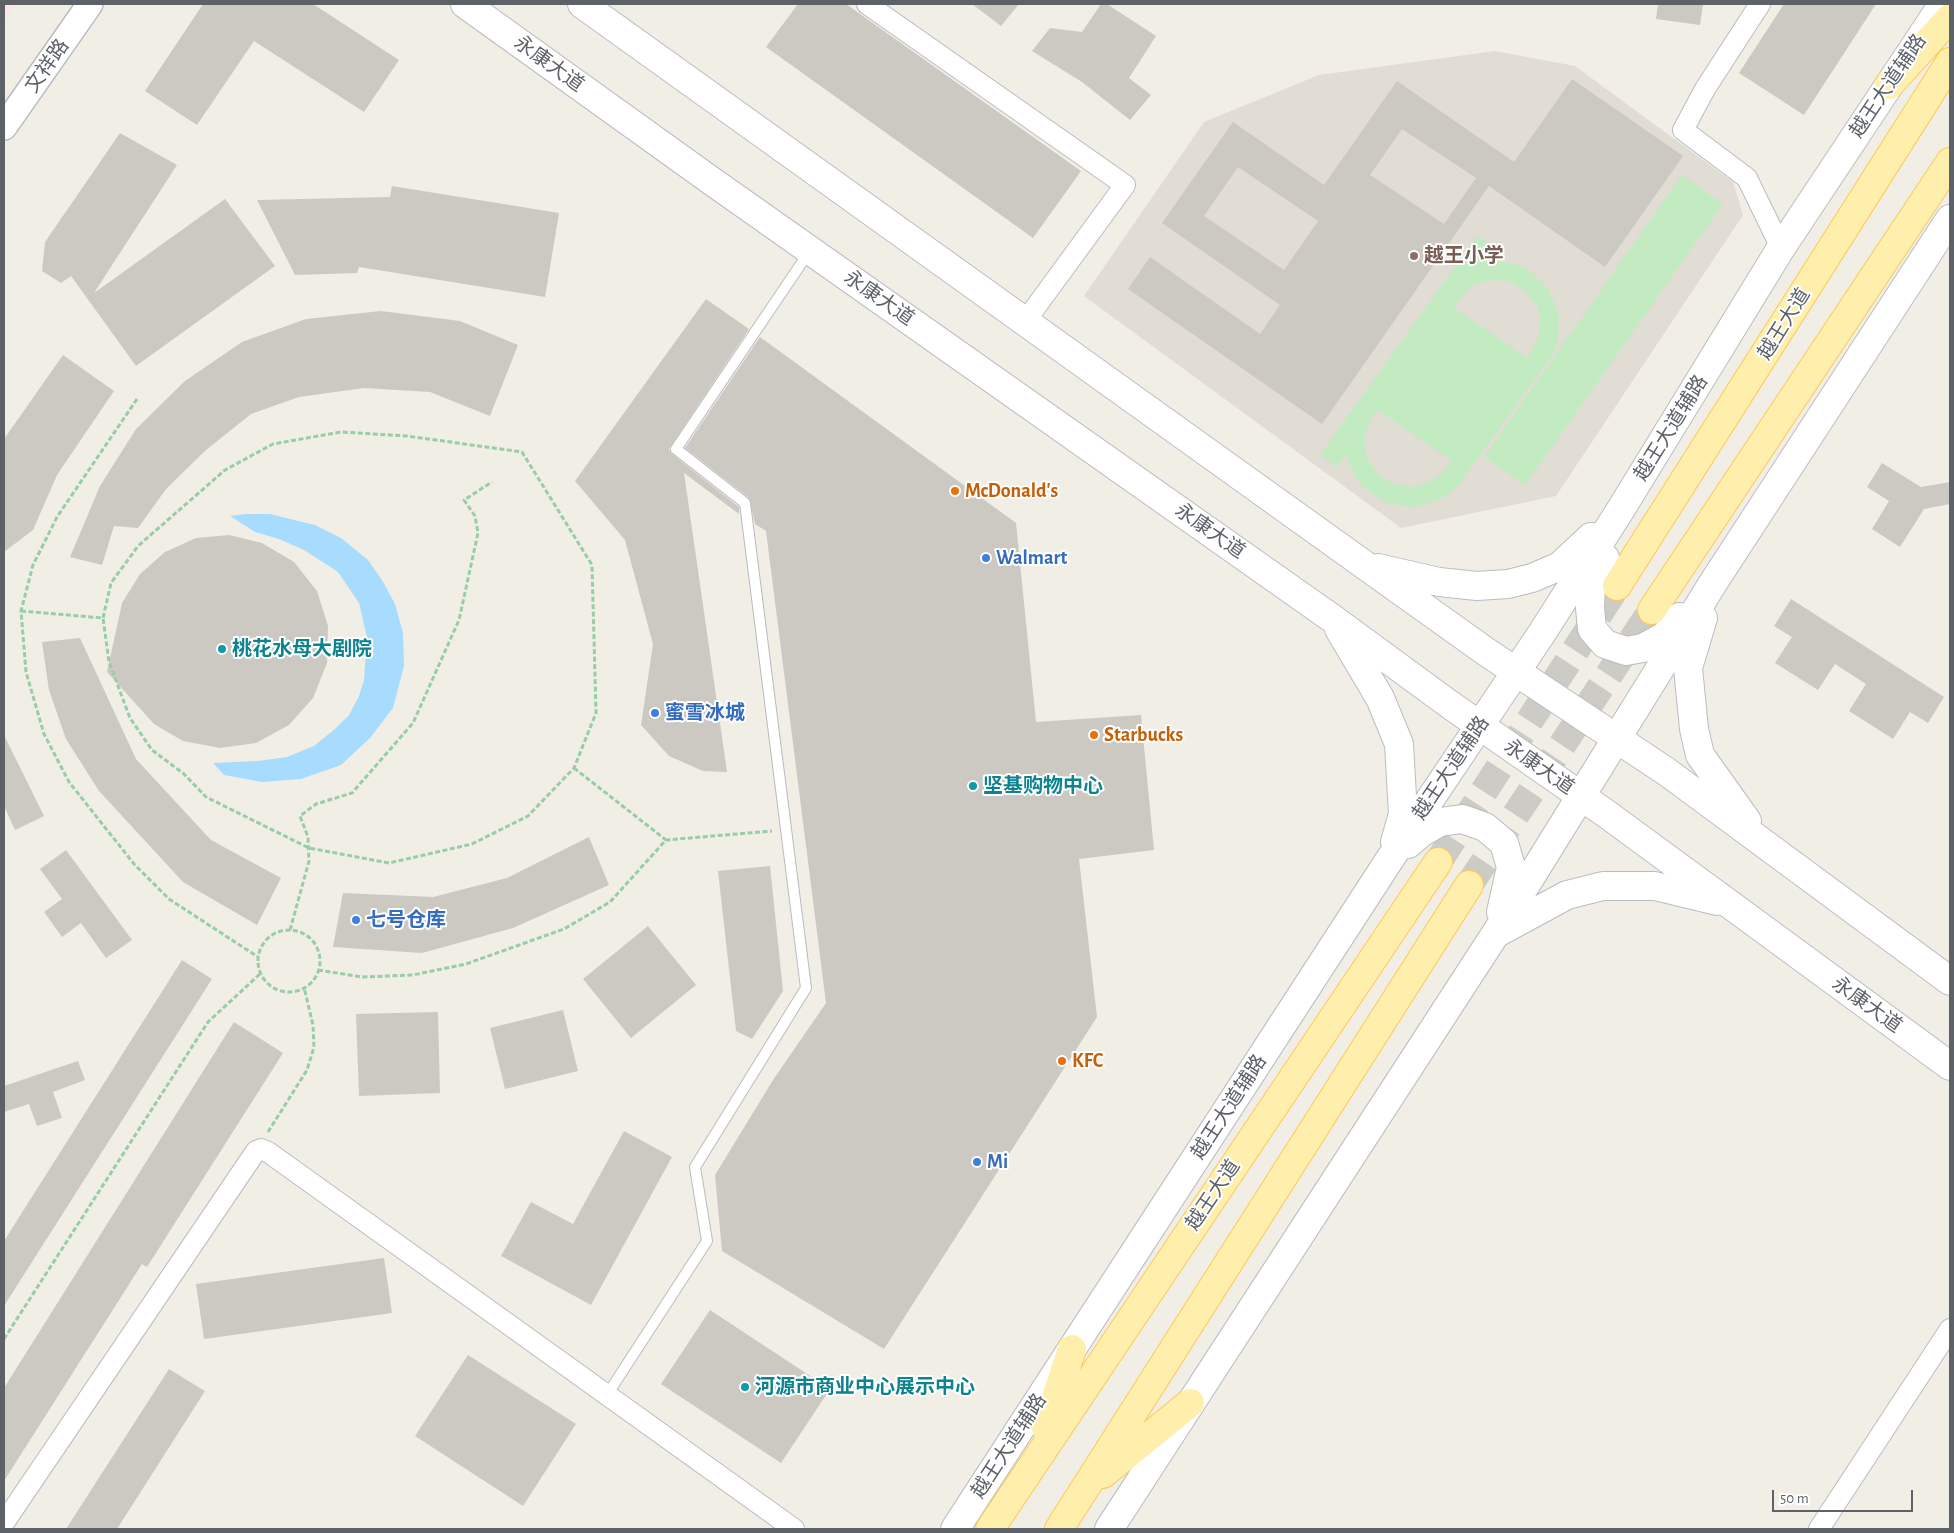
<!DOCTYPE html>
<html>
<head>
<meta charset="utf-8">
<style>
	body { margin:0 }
	#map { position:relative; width:1954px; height:1533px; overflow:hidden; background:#f1eee6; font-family:"Alegreya Sans",sans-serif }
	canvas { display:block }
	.frame { position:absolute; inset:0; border:5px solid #5d6268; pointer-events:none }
	.scale { position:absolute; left:1772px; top:1490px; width:141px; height:22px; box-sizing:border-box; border:2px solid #5d6268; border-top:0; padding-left:6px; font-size:15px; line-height:18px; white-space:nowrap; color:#5d6268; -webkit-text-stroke:4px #fff; paint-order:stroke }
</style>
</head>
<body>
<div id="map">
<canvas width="1954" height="1533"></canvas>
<div class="frame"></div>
<div class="scale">50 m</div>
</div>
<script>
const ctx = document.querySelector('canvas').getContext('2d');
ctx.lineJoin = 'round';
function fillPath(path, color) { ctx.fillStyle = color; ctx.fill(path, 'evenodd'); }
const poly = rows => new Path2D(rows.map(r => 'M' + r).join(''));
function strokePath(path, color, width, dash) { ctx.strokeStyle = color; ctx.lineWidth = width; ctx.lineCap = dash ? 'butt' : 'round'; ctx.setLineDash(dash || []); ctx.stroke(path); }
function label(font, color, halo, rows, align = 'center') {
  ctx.font = font + ' "Alegreya Sans","Noto Sans SC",sans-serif'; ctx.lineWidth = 4; ctx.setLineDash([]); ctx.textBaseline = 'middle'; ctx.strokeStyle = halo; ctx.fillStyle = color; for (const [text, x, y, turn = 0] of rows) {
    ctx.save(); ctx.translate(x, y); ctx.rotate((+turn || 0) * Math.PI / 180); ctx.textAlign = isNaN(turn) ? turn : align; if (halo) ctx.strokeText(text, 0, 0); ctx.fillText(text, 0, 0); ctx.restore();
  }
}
const education = poly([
	[1495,51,1575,66,1733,182,1743,215,1556,496,1401,528,1084,296,1204,122,1319,75]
]);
const medical = poly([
	[4,4,15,4,4,21]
]);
const green = poly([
	[1682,175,1723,204,1525,485,1484,457],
	[1477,236,1495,248,1485,262,1506,262,1519,265,1531,271,1549,290,1559,315,1558,341,1553,354,1460,483,1451,492,1439,500,1413,507,1386,503,1364,488,1355,477,1346,455,1337,467,1320,455],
	[1503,280,1512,283,1527,292,1538,308,1540,317,1539,336,1527,358,1453,307,1468,289,1476,284,1485,281],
	[1378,410,1452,461,1438,477,1421,485,1412,487,1393,484,1378,474,1367,458,1364,439,1370,421]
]);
const water = poly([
	[246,514,270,514,290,519,315,525,341,538,368,560,382,580,395,604,403,633,404,666,393,708,370,738,341,765,301,779,262,782,224,775,213,763,258,761,287,757,314,746,335,729,349,715,359,696,364,680,367,637,359,603,338,572,304,550,279,539,255,532,230,516]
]);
const building = poly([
	[203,4,313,4,399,60,364,112,254,41,197,125,145,91],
	[798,4,846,4,1081,171,1033,238,766,47],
	[972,4,1019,4,1001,26],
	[1101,4,1107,4,1156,36,1129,78,1151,95,1130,120,1082,82,1032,51,1050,28,1082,32],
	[1658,4,1703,4,1700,25,1656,19],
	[1784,4,1876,4,1804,115,1739,73],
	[1572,79,1683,156,1605,267,1489,186,1322,424,1128,289,1150,257,1260,334,1280,305,1162,223,1233,122,1324,185,1397,81,1514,162],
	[1402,129,1476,178,1444,224,1370,175],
	[1238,167,1318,221,1284,270,1204,216],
	[120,133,177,165,94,293,225,199,275,266,136,366,71,276,61,283,42,271,45,242],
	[392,186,559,213,545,297,359,267,357,273,295,275,257,200,390,197],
	[706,299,749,329,669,449,672,454,739,507,739,514,684,473,727,772,703,771,669,756,641,725,653,644,625,540,575,481],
	[381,311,460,321,518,345,490,416,430,392,364,388,299,397,251,414,206,450,166,489,138,528,114,526,102,565,70,557,100,486,136,429,185,381,242,342,306,319],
	[760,337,1016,523,1036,722,1141,715,1154,850,1079,859,1097,1017,884,1349,722,1251,715,1175,773,1080,826,1003,766,531,755,524,749,498,685,448],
	[63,355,114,391,57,475,33,530,4,552,4,439],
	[1882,463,1921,487,1950,482,1950,504,1924,509,1900,547,1872,529,1889,501,1867,487],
	[229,535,262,543,294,562,317,591,328,626,327,663,313,698,289,725,256,743,220,748,183,741,154,724,107,672,122,603,140,574,165,552,196,538],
	[1791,599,1944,697,1928,723,1910,712,1893,739,1849,711,1866,684,1835,664,1818,690,1775,663,1792,637,1774,626],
	[80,638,136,759,211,840,281,878,257,925,183,882,99,791,66,739,49,690,42,642],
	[4,735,44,816,15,830,4,806],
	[589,837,609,885,513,928,422,953,333,947,343,893,433,897,507,878],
	[66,850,132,940,106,958,81,923,62,937,44,912,62,899,40,869],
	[770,866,783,991,752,1039,736,1031,718,871],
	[648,926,696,985,631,1038,583,979],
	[182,960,212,979,4,1306,4,1241],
	[563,1010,578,1071,505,1089,490,1028],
	[438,1012,440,1093,359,1096,356,1014],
	[234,1022,283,1053,147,1267,142,1264,4,1481,4,1388],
	[78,1061,85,1080,53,1092,62,1118,37,1126,29,1104,4,1112,4,1086],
	[624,1131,672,1157,591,1305,501,1256,531,1202,573,1224],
	[384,1258,392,1313,204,1339,196,1284],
	[710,1310,830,1389,781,1463,661,1384],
	[468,1355,576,1424,523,1506,415,1436],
	[169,1369,205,1391,117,1529,66,1529]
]);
const primaryTunnel = poly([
	[1438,862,1617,586],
	[1469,885,1652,610]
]);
const path = poly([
	[137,399,57,517,33,565,21,611,26,672,44,734,69,782,134,864,169,899,258,957],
	[21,611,103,618,111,583,138,546,225,470,273,444,341,432,407,436,522,452,592,565,596,713,574,768,528,816,472,844,389,863,309,848,206,797,184,774,152,750,130,718,109,662,103,618],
	[574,768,666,840],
	[290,930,309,861,308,837,300,816,316,804,352,793,413,723,459,620,478,533,475,516,464,500,492,482],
	'258 961a31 31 0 1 1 62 0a31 31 0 1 1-62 0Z',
	[318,970,362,977,413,975,466,964,564,929,610,902,666,840,772,831],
	[268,1132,307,1070,314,1047,313,1025,304,987],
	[4,1339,208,1022,261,973]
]);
const service = poly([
	[607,1395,707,1241,695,1167,806,988,745,503,676,449,809,252]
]);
const minor = poly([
	[867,4,1125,185,1024,323],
	[1760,4,1705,89,1683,130,1747,178,1781,248],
	[4,1523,256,1151,261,1149,268,1152,794,1529],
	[1819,1529,1950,1329]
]);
const tertiary = poly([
	[4,127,90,4]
]);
const secondary = poly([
	[465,4,713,182,1333,619,1449,704,1608,815,1950,1066],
	[582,4,1366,566,1485,651,1667,772,1950,981],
	[1605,558,1591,584,1590,608,1592,629,1605,644,1626,651,1643,648,1665,636,1680,617],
	[1378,568,1439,582,1477,586,1508,584,1532,578,1560,566,1591,537],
	[1703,618,1688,668,1694,729,1700,755,1747,821],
	[1339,629,1380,698,1399,744,1403,814,1395,842],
	[1408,844,1421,833,1440,822,1462,819,1485,827,1504,843,1511,867,1501,912],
	[1497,933,1567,895,1603,886,1655,886,1717,901],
	[955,1529,1388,862,1542,633,1621,509,1781,248,1943,4],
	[1109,1529,1496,933,1713,583,1950,219]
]);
const primary = poly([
	[1889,85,1950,18],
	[1617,586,1950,62],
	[1652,610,1950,162],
	[1046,1428,1072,1349],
	[1103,1474,1190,1403],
	[990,1529,1438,862],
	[1059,1529,1469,885]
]);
const markers = [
	[1414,256,5,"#8d6e63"],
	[955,491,5,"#e8710a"],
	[986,558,5,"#3f7fe0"],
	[222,649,5,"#0f9aa8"],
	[655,713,5,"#3f7fe0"],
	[1094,735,5,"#e8710a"],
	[973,786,5,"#0f9aa8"],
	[356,920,5,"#3f7fe0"],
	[1062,1061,5,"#e8710a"],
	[977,1162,5,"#3f7fe0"],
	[745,1387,5,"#0f9aa8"]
];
const streetNames = [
	["永康大道",549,64,36],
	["文祥路",47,66,-55],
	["越王大道辅路",1888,86,-56],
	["永康大道",879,298,35],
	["越王大道",1784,324,-58],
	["越王大道辅路",1671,428,-58],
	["永康大道",1210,531,35],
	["永康大道",1539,767,35],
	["越王大道辅路",1451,768,-56],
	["永康大道",1867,1005,36],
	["越王大道辅路",1229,1107,-57],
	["越王大道",1213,1195,-56],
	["越王大道辅路",1009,1446,-57]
];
const educationNames = [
	["越王小学",1424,256]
];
const foodNames = [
	["McDonald's",965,491],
	["Starbucks",1104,735],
	["KFC",1072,1061]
];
const shopNames = [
	["Walmart",996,558],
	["蜜雪冰城",665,713],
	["七号仓库",366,920],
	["Mi",987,1162]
];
const cultureNames = [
	["桃花水母大剧院",232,649],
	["坚基购物中心",983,786],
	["河源市商业中心展示中心",755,1387]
];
fillPath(education, '#e1ddd5');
fillPath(medical, '#fee4e2');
fillPath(green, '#c2ebc1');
fillPath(water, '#a8dcff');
fillPath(building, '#ccc9c3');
strokePath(primaryTunnel, '#cccbc6', 28, [28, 14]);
strokePath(service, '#b8bcc1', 12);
strokePath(minor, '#b8bcc1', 22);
strokePath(tertiary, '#b8bcc1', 28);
strokePath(secondary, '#b9bdc3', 30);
strokePath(primary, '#ffc952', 30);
strokePath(path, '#98cda6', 3, [5, 2.5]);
strokePath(service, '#fff', 10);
strokePath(minor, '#fff', 20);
strokePath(tertiary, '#fff', 25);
strokePath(secondary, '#fff', 28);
strokePath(primary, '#ffefad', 28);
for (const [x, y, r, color] of markers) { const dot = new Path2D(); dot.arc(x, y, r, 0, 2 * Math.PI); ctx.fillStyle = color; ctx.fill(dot); strokePath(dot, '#fff', 2); }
label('20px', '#5d6268', '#fff', streetNames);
label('bold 20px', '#785e54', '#fff', educationNames, 'left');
label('bold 20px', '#c56008', '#fff', foodNames, 'left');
label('bold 20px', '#366cbe', '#fff', shopNames, 'left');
label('bold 20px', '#0d838f', '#fff', cultureNames, 'left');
</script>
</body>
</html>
